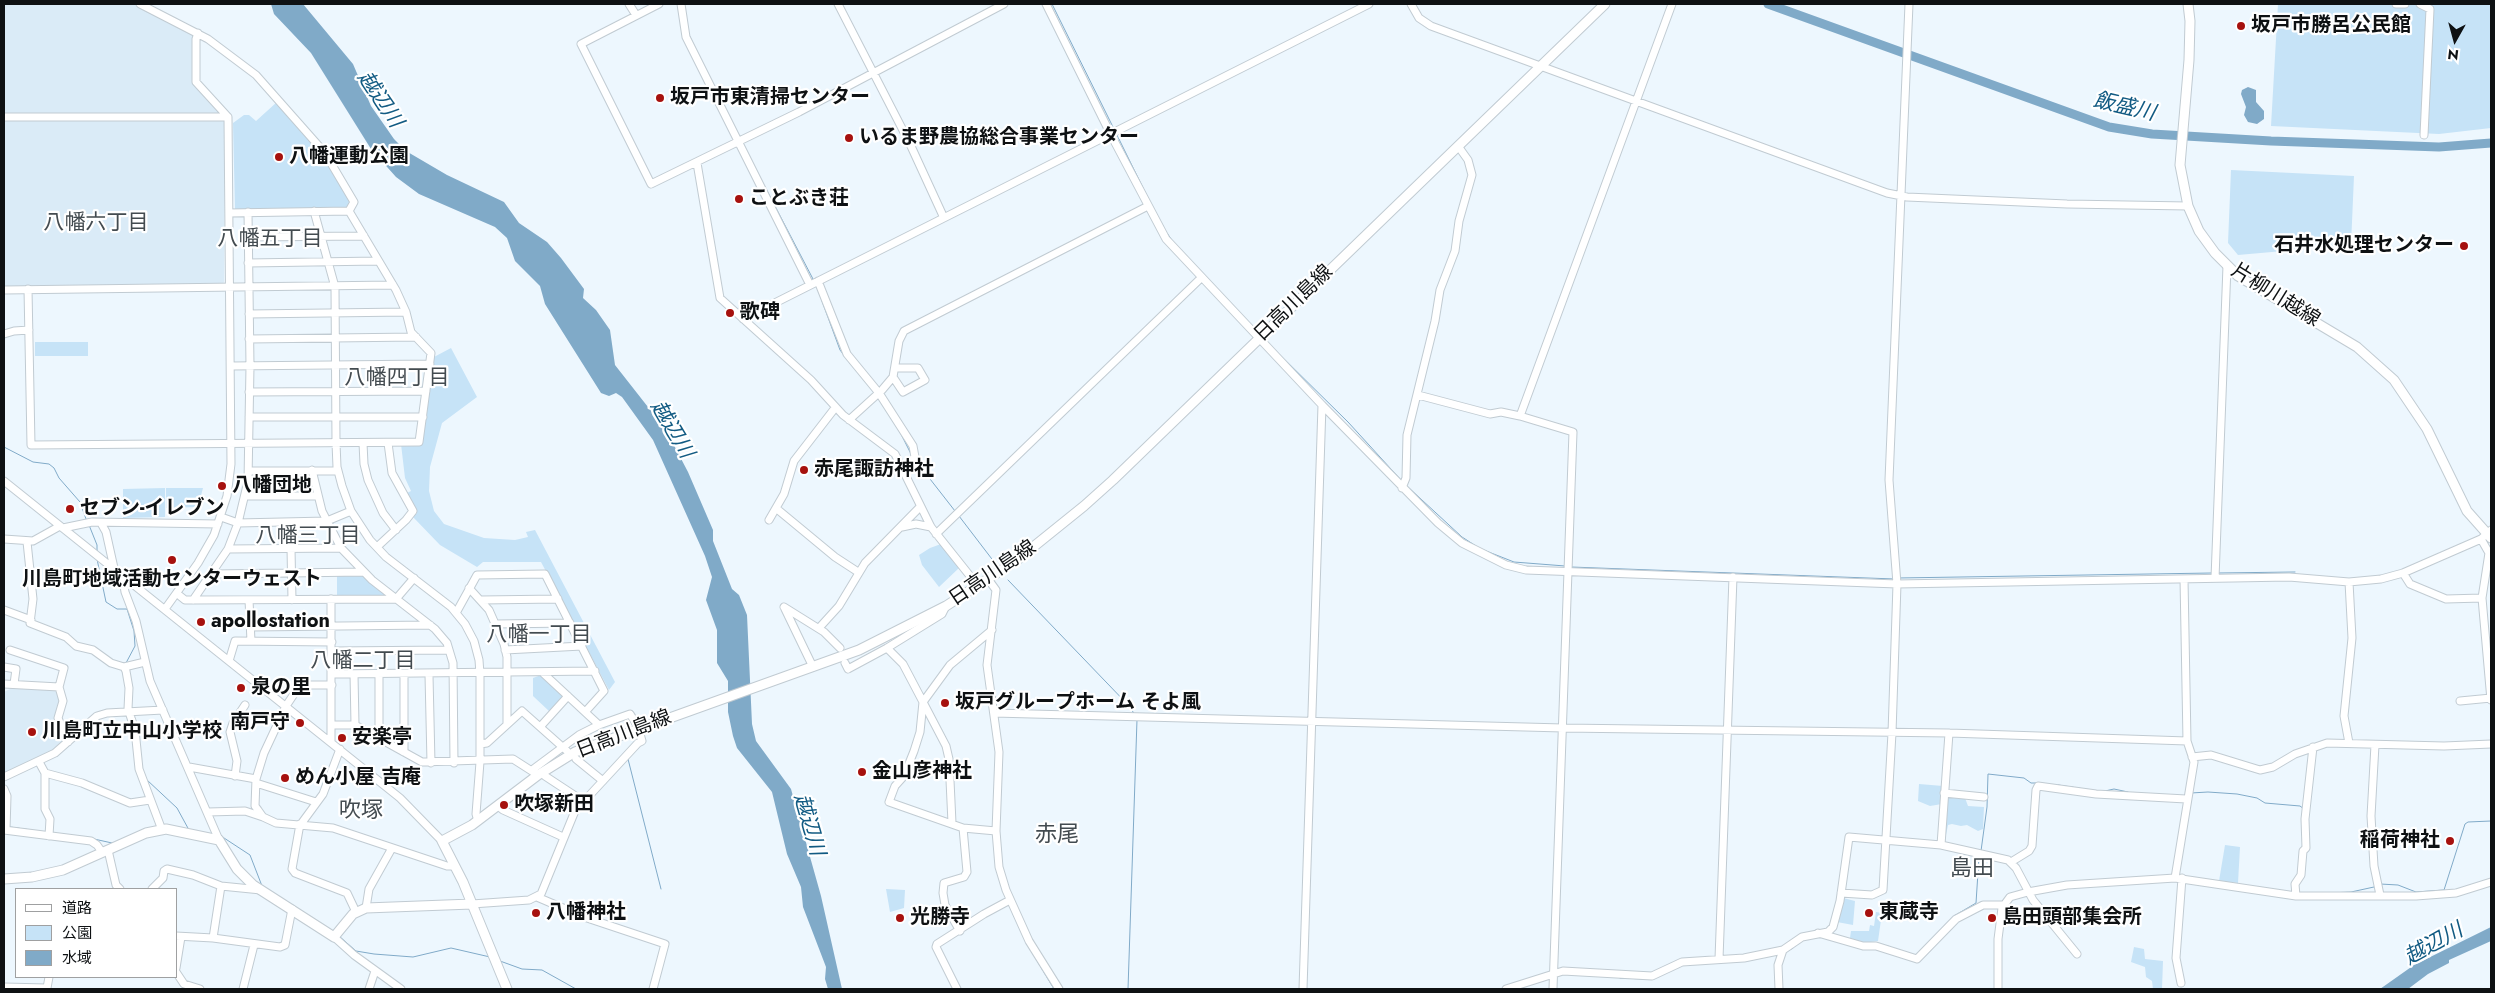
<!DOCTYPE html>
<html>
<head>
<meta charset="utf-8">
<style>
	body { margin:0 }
	#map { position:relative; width:2495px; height:993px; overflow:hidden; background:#edf7fe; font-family:Jost,"Noto Sans JP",sans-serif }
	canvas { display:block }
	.frame { position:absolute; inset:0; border:5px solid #0e1113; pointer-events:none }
	.legend { position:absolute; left:15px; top:888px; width:162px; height:90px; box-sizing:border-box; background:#fff; border:1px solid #9fa0a1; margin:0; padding:6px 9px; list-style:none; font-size:15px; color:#0e1113 }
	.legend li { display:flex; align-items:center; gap:10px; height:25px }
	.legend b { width:25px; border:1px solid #9fa0a1 }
	.north { position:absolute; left:2430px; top:15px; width:50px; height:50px; -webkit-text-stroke:4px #fff; paint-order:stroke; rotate:187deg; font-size:14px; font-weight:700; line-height:20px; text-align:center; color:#0e1113 }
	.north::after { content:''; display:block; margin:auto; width:18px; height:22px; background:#0e1113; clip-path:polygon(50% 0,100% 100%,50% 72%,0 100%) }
</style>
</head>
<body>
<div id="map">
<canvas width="2495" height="993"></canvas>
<div class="frame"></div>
<ul class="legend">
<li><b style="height:6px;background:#fff"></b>道路</li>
<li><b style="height:14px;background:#c6e3f7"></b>公園</li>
<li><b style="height:14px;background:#80aac8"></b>水域</li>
</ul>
<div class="north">N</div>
</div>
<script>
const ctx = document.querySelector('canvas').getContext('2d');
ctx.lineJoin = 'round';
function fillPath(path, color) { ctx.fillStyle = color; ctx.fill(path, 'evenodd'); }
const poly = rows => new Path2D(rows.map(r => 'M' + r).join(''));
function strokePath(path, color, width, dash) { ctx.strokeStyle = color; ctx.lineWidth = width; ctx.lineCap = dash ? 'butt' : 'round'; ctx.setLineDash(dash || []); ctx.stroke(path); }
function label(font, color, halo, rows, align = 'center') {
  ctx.font = font + ' Jost,"Noto Sans JP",sans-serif'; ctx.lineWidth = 4.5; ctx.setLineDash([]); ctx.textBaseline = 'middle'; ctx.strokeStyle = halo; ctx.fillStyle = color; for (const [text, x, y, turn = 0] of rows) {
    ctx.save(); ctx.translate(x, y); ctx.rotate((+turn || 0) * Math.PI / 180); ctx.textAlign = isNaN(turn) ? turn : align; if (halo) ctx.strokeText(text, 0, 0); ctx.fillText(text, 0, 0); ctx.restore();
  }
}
const built = poly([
	[4,4,134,4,191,33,193,36,193,83,225,117,224,282,222,285,4,287],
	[16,686,57,689,61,701,57,710,65,743,58,749,4,775,4,692]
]);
const green = poly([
	[2278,4,2491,4,2491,128,2439,134,2271,126],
	[277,102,334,170,351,200,347,209,235,209,233,123,244,115,249,115,256,121],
	[2231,170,2354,176,2351,245,2238,255,2228,243],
	[35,342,88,342,88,356,35,356],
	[451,348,477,397,442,423,430,467,429,491,434,511,444,524,484,538,515,540,528,537,526,532,535,530,615,682,609,690,541,562,483,562,477,567,440,545,413,517,417,513,403,495,411,491,405,478,401,444,422,445,434,357],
	[165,488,165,517,123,518,123,489],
	[203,488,198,507,166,508,166,488],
	[941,544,959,568,939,587,922,565,919,555,930,548],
	[337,575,364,575,386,593,384,597,337,597],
	[541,675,563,695,564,698,550,712,533,696,533,678],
	[1919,784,1943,786,1943,790,1965,798,1968,806,1984,807,1983,829,1978,831,1967,825,1961,826,1952,824,1948,825,1946,835,1943,836,1942,804,1930,806,1918,801],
	[2225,845,2240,847,2238,883,2219,881],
	[886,889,905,890,904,908,890,912],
	[1843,898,1855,901,1853,925,1837,922],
	[1876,912,1882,913,1878,941,1864,943,1850,938,1851,931,1869,931,1870,925,1874,926],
	[2134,947,2144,949,2145,959,2163,961,2162,989,2153,989,2152,981,2146,977,2145,967,2131,962]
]);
const water = poly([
	[271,4,303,4,353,64,371,106,394,139,406,151,447,175,504,202,519,223,547,242,561,258,584,289,583,298,596,310,610,330,615,365,666,430,688,472,713,530,713,541,732,589,739,595,747,615,752,724,756,741,791,789,821,896,842,989,828,989,825,979,826,967,803,907,801,887,787,854,772,792,737,748,733,736,728,712,728,681,717,663,717,630,706,600,712,577,705,556,653,440,622,397,616,393,609,396,601,393,545,304,540,286,515,261,507,238,495,227,419,194,396,177,371,149,311,53,274,14],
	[2248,87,2256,90,2256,102,2264,111,2264,119,2257,124,2248,122,2244,115,2246,107,2241,94,2242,90],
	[2491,927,2491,941,2449,960,2449,963,2428,974,2408,989,2380,989,2414,965]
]);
const stream = poly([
	[1052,4,1114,129],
	[689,35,706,70],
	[1117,135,1148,198],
	[765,187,813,279],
	[1167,233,1173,242],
	[822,301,840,350,853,367],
	[1279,354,1348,422,1401,480],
	[899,430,912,456],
	[4,447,33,462,49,464,54,468,59,478,80,502,86,519],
	[916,461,955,511],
	[1409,488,1462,537,1476,546],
	[959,516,998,567],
	[89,525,97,545,97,552],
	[1481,549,1514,562,1565,566],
	[97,559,106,602,117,609,127,609,134,631,135,646,126,663],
	[1571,567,1894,579],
	[2218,573,2295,572],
	[1898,578,2212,573],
	[1008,580,1131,708,1134,714],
	[134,717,137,725],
	[628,759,661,889],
	[147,780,177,808,189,830],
	[2058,785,2091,790],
	[2105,791,2114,789,2128,792],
	[2191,793,2208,792,2237,794,2257,798,2265,803,2300,806,2304,809],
	[10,827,31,830],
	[136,833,144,829],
	[221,836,250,855,262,886],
	[94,839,112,843],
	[1981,851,1987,807,1988,774,2024,778,2031,783,2037,783],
	[997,872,1002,887],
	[2380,884,2398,885,2416,892,2444,890,2465,824,2468,822,2491,821],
	[2329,893,2351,892,2374,887],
	[1013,914,1021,931],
	[1954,916,1976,903,1979,857],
	[339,936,356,951,374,954,413,957,451,948,490,957],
	[1873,943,1888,946],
	[1786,952,1793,948],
	[1033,954,1054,989],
	[500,961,522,969,542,970,576,989],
	[1620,978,1646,979],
	[1128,989,1137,720]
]);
const river = poly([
	[1768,4,2109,127,2152,134,2271,141,2439,147,2491,143]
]);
const minor = poly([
	[140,4,208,39,256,75,325,153,354,202,349,211],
	[629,4,636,15],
	[659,4,581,44,651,184,799,112,1004,4],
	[681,4,686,37,810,285],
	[838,4,910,144,944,218],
	[1046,4,1111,135,1166,239,1322,405,1438,523,1462,543,1506,565,1526,570,1897,584,2289,577,2349,582,2381,579,2403,573,2481,539,2491,530],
	[1411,4,1419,18,1431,26,1887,193,1907,197,2067,204,2188,206],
	[2396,4,2405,4],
	[2420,4,2430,9,2424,135],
	[4,117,228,117],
	[697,163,720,298,811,380,843,415,895,454,931,527,978,586],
	[314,211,335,287,336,443,337,467,342,486,351,511,370,540,386,557,451,607,465,624,474,641,479,660,480,674,480,762,476,814,478,821],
	[248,237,364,236],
	[248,263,378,261],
	[818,281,847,354,879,393,913,446,915,457,903,469],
	[28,289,31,445,419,442,431,353,411,332,406,312,396,290,349,211,229,213],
	[4,290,393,285],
	[249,314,406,312],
	[743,319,1369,4],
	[4,334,14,331,29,330],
	[249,339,416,337],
	[231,366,430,364],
	[893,377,903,392,925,380,918,368,896,368],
	[249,392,426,391],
	[1418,395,1490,414,1501,412,1520,416,1573,432,1553,989],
	[1520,416,1672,4],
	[249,417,423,417],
	[849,420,882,390,893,377,899,341,904,331,1148,206],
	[363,443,364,464,368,480,383,513,396,530],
	[312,470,322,511,341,548,372,580,435,629,447,643,453,663,454,763],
	[249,471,338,471],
	[4,481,400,798,442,841],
	[1402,488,1406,478,1407,435,1435,321,1440,290,1455,251,1459,221,1472,175,1468,160,1458,146],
	[245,496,318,496],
	[777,509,835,557,858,572],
	[221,517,238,523,327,521,351,511],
	[769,520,784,494,794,461,835,408],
	[101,523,106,532,114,568],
	[902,527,916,524,931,527],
	[63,528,92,522,218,524],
	[936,534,1201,278],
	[4,539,33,541,60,526],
	[2481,539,2489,553,2482,598,2491,700],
	[27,542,33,599,30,623,66,637,76,646,93,650,111,663,124,667,126,671,129,688,128,709,135,730,139,769,162,830],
	[377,547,406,520,413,511,392,473,388,443],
	[291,548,292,600],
	[228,549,341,548],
	[2403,573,2410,584,2446,599,2482,598],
	[122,574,125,592,136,621,150,681,219,840],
	[212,574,364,572],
	[2215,578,2227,266],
	[988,579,996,590,987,665,999,752,996,831,999,867,1006,890,1029,941,1059,989],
	[2349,582,2352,638,2344,716,2349,743],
	[469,588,489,610,504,644,507,657,507,724],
	[180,596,185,600,193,600,396,599,414,578],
	[193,600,228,549,238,523,248,481,250,366,248,212],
	[249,600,251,641],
	[481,600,558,599],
	[784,607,824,632,840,648],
	[165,609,198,563,214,535,227,496,231,464,228,117,196,82,196,39,198,33],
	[785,609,813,667],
	[4,610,31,620],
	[456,613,477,575,545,574,604,691,586,711],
	[496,624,570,623],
	[250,627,430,625],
	[819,628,839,606,865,563,919,508],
	[887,648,903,664,923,702,920,732,914,751,904,776,895,786,889,802,963,828,996,831],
	[10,650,64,668,59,687,63,701,58,718,68,742],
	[505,650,582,646],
	[332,651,449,650],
	[229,661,235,641,332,642],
	[845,663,848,669,887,648,942,614,946,606],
	[4,667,16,669,14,684],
	[124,667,145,662],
	[543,673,599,725],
	[332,674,595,671],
	[354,674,355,725],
	[379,674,379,738],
	[429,675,431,763],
	[4,684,59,687],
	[332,685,305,685,296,691,286,706,264,753,256,779,255,806,258,810,263,817,276,823,333,828,447,866,455,866],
	[2460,701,2491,698],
	[994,713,1563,728,1949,733,2187,741],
	[332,725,355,725,422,762,513,759,538,775],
	[540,727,568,696],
	[331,742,331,599],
	[480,744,487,743,522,711,567,751],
	[2375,745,2371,816,2374,866,2380,895],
	[404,752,404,674],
	[2192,757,2211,755,2260,770,2273,767,2295,754,2327,743,2444,746,2491,744],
	[576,759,603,781],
	[39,762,45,773,45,809,50,819,49,836],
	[189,767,256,779],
	[532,770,579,735,599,725,630,714,635,722],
	[45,773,82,783,130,803,150,800],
	[235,776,237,761,230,732,233,723,245,705],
	[545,776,583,801],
	[4,777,55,753,97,716,107,713,163,710],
	[256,783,316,802],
	[4,789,7,796,6,830],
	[1944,793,1984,797],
	[498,806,503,810,563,837],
	[208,812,245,811,263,817],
	[952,823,949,759,946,746,923,702,950,665,992,630],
	[300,824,292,869,295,873,347,893,356,912],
	[301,824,323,794,340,749],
	[4,830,91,841,97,845,102,852],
	[1941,845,1949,733],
	[108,850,116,885,120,889],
	[2011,862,2029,851,2032,846,2036,790,2038,786,2096,794,2186,799],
	[2175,878,2194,762,2187,741,2184,579],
	[152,889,163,878,164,871,167,869,193,875,221,886,261,890],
	[1841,893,1872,895,1883,890,1892,733,1897,584,1889,480,1909,4],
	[2296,896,2295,884,2301,875,2303,851,2306,848,2305,819,2313,747],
	[537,897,584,917,665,944,653,989],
	[472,904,529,900,541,894,575,811,638,743,642,741,640,734],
	[366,908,369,889,392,848],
	[960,931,945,905,943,893,944,883,964,877,967,872,963,828],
	[1818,933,1863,946,1876,946,1917,959,1956,919,1983,905,2003,905],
	[176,936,213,938,280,947,285,945,292,909],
	[334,937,354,955,401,989],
	[213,938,221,886],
	[1719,959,1733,577],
	[176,968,181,937],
	[176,972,184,984,200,989],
	[2181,983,2176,958,2182,878],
	[4,987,47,988,49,977],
	[243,989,254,945],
	[369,989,375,971],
	[957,989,936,947,937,944,984,914,1010,900],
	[1303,989,1322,405],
	[1506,989,1563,971,1652,976,1682,962,1744,958,1783,950,1802,937,1828,932,1833,927,1840,901,1849,837,1941,845,2008,860,2016,868,2033,900,2077,954],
	[1779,989,1778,965,1783,950],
	[1998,989,1998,939,2002,908,2010,897,2028,892,2067,885,2175,878,2296,896,2416,896,2456,893,2491,882]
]);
const major = poly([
	[2188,4,2190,21,2189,60,2180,165,2188,206,2199,231,2215,253,2238,276,2357,347,2394,380,2427,429,2467,511,2491,538],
	[4,879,32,877,63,870,146,833,166,829,219,840,237,869,253,885,334,937,353,914,366,908,472,904],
	[507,989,463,882,442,841,472,825,538,775,575,752,859,650,946,606,1017,560,1084,506,1113,480,1605,4]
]);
const markers = [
	[2241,26,5,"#a6110e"],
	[660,98,5,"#a6110e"],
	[849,138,5,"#a6110e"],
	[279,157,5,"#a6110e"],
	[739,199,5,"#a6110e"],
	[2464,246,5,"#a6110e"],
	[730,313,5,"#a6110e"],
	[804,470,5,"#a6110e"],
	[222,486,5,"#a6110e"],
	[70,509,5,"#a6110e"],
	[172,560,5,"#a6110e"],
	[201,622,5,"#a6110e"],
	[241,688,5,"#a6110e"],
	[945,703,5,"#a6110e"],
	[300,723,5,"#a6110e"],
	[32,732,5,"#a6110e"],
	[342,738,5,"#a6110e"],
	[862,772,5,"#a6110e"],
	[285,778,5,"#a6110e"],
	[504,805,5,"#a6110e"],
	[2450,841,5,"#a6110e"],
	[536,913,5,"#a6110e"],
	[1869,913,5,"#a6110e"],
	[900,918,5,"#a6110e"],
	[1992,918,5,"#a6110e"]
];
const poiNames = [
	["坂戸市勝呂公民館",2251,26],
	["坂戸市東清掃センター",670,98],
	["いるま野農協総合事業センター",859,138],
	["八幡運動公園",289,157],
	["ことぶき荘",749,199],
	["石井水処理センター",2454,246,"right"],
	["歌碑",740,313],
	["赤尾諏訪神社",814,470],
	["八幡団地",232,486],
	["セブン-イレブン",80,509],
	["川島町地域活動センターウェスト",172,580,"center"],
	["apollostation",211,622],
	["泉の里",251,688],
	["坂戸グループホーム そよ風",955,703],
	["南戸守",290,723,"right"],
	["川島町立中山小学校",42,732],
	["安楽亭",352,738],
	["金山彦神社",872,772],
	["めん小屋 吉庵",295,778],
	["吹塚新田",514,805],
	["稲荷神社",2440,841,"right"],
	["八幡神社",546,913],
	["東蔵寺",1879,913],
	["光勝寺",910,918],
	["島田頭部集会所",2002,918]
];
const streetNames = [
	["片柳川越線",2275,296,32],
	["日高川島線",1294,304,-44],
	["日高川島線",993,574,-34],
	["日高川島線",624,735,-21]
];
const waterNames = [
	["越辺川",379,100,56],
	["飯盛川",2124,108,13],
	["越辺川",671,430,59],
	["越辺川",808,825,74],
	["越辺川",2434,945,-29]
];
const neighbourhoodNames = [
	["八幡六丁目",96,224],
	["八幡五丁目",270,240],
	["八幡四丁目",397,379],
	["八幡三丁目",308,537],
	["八幡一丁目",539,636],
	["八幡二丁目",363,662]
];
const quarterNames = [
	["吹塚",361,812],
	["赤尾",1057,836],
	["島田",1972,870]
];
fillPath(built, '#daebf7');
fillPath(green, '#c6e3f7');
fillPath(water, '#80aac8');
strokePath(stream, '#80aac8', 1);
strokePath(river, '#80aac8', 9);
strokePath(minor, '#c1cbd2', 9);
strokePath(major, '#c1cbd2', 11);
strokePath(minor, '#fff', 7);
strokePath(major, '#fff', 9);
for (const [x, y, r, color] of markers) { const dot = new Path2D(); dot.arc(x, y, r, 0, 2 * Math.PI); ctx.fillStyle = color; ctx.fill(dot); strokePath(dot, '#fff', 2); }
label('bold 20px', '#0e1113', '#fff', poiNames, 'left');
label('20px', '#0e1113', '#fff', streetNames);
label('italic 21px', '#125b83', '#fff', waterNames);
label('21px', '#434b50', '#fff', neighbourhoodNames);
label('22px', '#434b50', '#fff', quarterNames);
</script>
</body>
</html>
